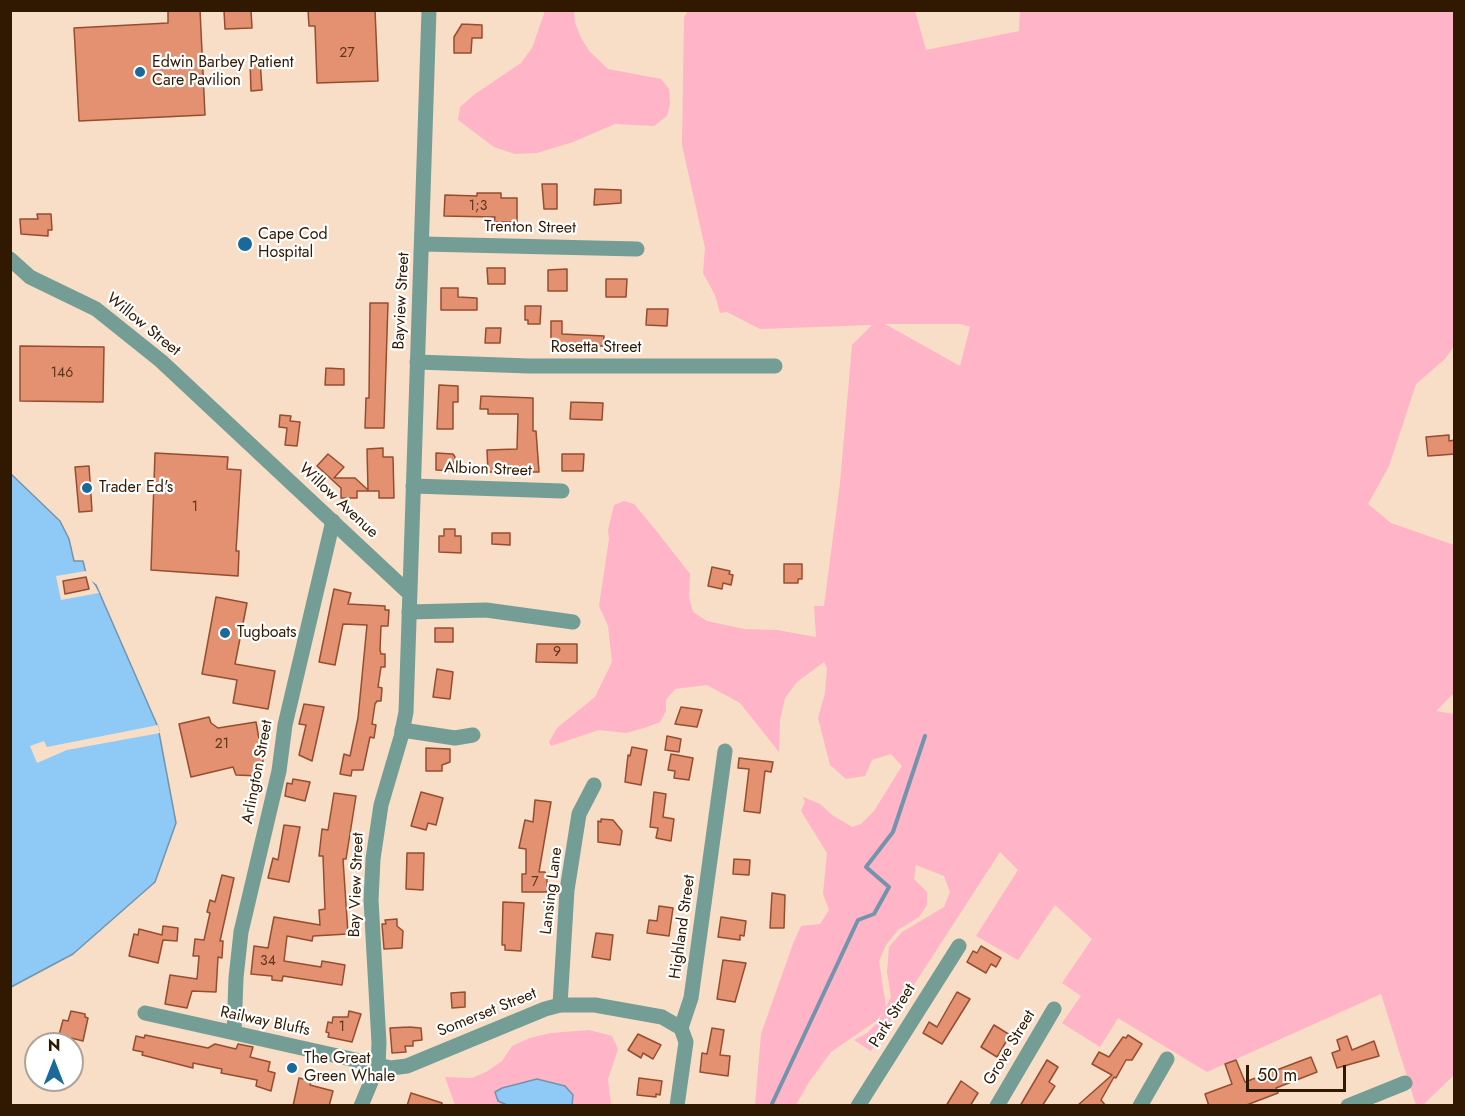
<!DOCTYPE html>
<html>
<head>
<meta charset="utf-8">
<style>
	body { margin:0 }
	#map { position:relative; width:1465px; height:1116px; overflow:hidden; background:#f8ddc7; font-family:Jost,sans-serif }
	canvas { display:block }
	.frame { position:absolute; inset:0; border:12px solid #301801; pointer-events:none }
	.north { position:absolute; left:24px; top:1032px; width:60px; height:60px; box-sizing:border-box; background:#fff; border:2px solid #aca399; border-radius:50%; rotate:0deg; font-size:16px; font-weight:700; line-height:24px; text-align:center; color:#301801 }
	.north::after { content:''; display:block; margin:auto; width:21px; height:27px; background:#1a699b; clip-path:polygon(50% 0,100% 100%,50% 72%,0 100%) }
	.scale { position:absolute; left:1246px; top:1065px; width:100px; height:27px; box-sizing:border-box; border:3px solid #301801; border-top:0; padding-left:8px; font-size:18px; line-height:21px; white-space:nowrap; color:#301801; -webkit-text-stroke:4px #fff; paint-order:stroke }
</style>
</head>
<body>
<div id="map">
<canvas width="1465" height="1116"></canvas>
<div class="frame"></div>
<div class="north">N</div>
<div class="scale">50 m</div>
</div>
<script>
const ctx = document.querySelector('canvas').getContext('2d');
ctx.lineJoin = 'round';
function fillPath(path, color) { ctx.fillStyle = color; ctx.fill(path, 'evenodd'); }
const poly = rows => new Path2D(rows.map(r => 'M' + r).join(''));
function strokePath(path, color, width, dash) { ctx.strokeStyle = color; ctx.lineWidth = width; ctx.lineCap = dash ? 'butt' : 'round'; ctx.setLineDash(dash || []); ctx.stroke(path); }
function label(font, color, halo, rows, align = 'center') {
  ctx.font = font + ' Jost,sans-serif'; ctx.lineWidth = 4.5; ctx.setLineDash([]); ctx.textBaseline = 'middle'; ctx.strokeStyle = halo; ctx.fillStyle = color; for (const [text, x, y, turn = 0] of rows) {
    ctx.save(); ctx.translate(x, y); ctx.rotate((+turn || 0) * Math.PI / 180); ctx.textAlign = isNaN(turn) ? turn : align; if (halo) ctx.strokeText(text, 0, 0); ctx.fillText(text, 0, 0); ctx.restore();
  }
}
const green = poly([
	[1081,10,1454,11,1454,346,1445,359,1416,384,1389,466,1368,504,1391,523,1454,545,1454,693,1436,711,1454,714,1454,1075,1423,1105,1416,1105,1381,994,1207,1072,1118,1018,1100,1047,1062,1023,1081,996,1062,983,1092,939,1055,905,1018,960,976,936,1018,870,1000,852,871,1051,854,1040,867,1033,878,1022,883,1012,876,1021,831,1052,809,1082,796,1105,755,1105,761,1034,794,941,801,926,820,924,829,910,823,894,827,853,801,811,805,802,803,797,820,804,832,815,852,827,861,824,874,811,902,766,891,754,872,760,865,776,846,779,830,765,818,718,825,693,827,668,824,662,797,682,785,698,780,720,779,752,740,703,707,685,675,689,666,700,666,711,660,722,647,727,626,733,599,730,551,746,549,742,557,728,595,697,612,662,608,626,599,606,609,539,608,530,614,505,624,501,634,504,658,533,690,574,689,597,693,612,707,621,744,629,777,630,816,637,814,606,824,606,840,483,852,345,872,325,760,329,727,312,720,313,715,295,703,273,705,248,682,145,684,17,688,11,915,11,926,50,1019,31,1020,11],
	[961,324,970,327,960,366,885,324],
	[916,865,944,876,950,892,944,907,902,932,889,947,887,972,891,997,886,1007,879,961,886,945,898,930,919,917,927,905,927,892,914,879],
	[545,11,574,11,575,23,581,38,590,52,608,69,661,79,669,89,670,104,667,116,654,126,615,124,573,142,537,153,515,154,494,147,458,120,460,107,475,94,521,63,532,48],
	[589,1030,612,1036,618,1049,608,1079,611,1105,572,1105,573,1095,537,1079,521,1084,507,1105,455,1105,445,1077,472,1078,486,1072,502,1061,512,1046,530,1038,551,1033]
]);
const water = poly([
	[10,473,60,521,69,539,74,561,83,561,87,578,96,585,158,727,176,823,155,882,73,954,11,987,10,473],
	[537,1079,565,1086,573,1095,572,1105,507,1105,498,1101,495,1092,502,1088,537,1079]
]);
const pier = poly([
	[86,571,99,593,61,600,56,576],
	[158,725,160,733,67,750,37,763,30,746,44,741,47,747]
]);
const stream = poly([
	[771,1106,858,920,874,914,889,887,866,867,893,832,925,736]
]);
const building = poly([
	[168,10,200,10,205,115,79,121,74,28,168,23,168,10],
	[224,10,251,10,252,28,225,29,224,10],
	[308,10,375,10,378,81,317,83,315,26,309,26,308,10],
	[462,24,482,25,482,38,472,38,471,53,454,53,454,37,462,24],
	[250,60,260,60,262,90,251,91,250,60],
	[542,184,557,184,557,209,544,209,542,184],
	[595,189,621,190,621,203,594,205,595,189],
	[477,193,501,193,501,198,517,198,517,222,494,222,495,217,444,216,445,195,477,196,477,193],
	[37,214,51,214,52,230,48,230,48,236,21,234,20,219,38,219,37,214],
	[487,268,505,268,505,284,488,284,487,268],
	[567,269,567,291,548,291,548,270,567,269],
	[606,279,627,279,626,297,606,297,606,279],
	[441,288,458,288,458,297,477,298,477,310,441,310,441,288],
	[370,303,388,303,384,428,365,428,366,398,369,398,370,303],
	[525,306,541,306,540,324,528,324,528,320,525,320,525,306],
	[647,309,668,309,667,326,646,325,647,309],
	[551,321,562,321,562,334,604,336,603,346,562,344,562,348,551,348,551,321],
	[486,328,501,328,500,343,485,343,486,328],
	[20,346,104,347,103,402,20,401,20,346],
	[326,368,344,369,344,385,325,385,326,368],
	[439,385,458,386,458,402,453,402,453,429,437,429,439,385],
	[481,396,533,398,533,431,536,431,539,472,523,472,523,468,501,468,501,472,488,472,487,450,517,449,518,414,488,414,488,409,480,409,481,396],
	[571,402,603,403,602,420,570,419,571,402],
	[280,415,291,416,290,421,300,422,297,446,285,445,287,428,279,427,280,415],
	[1449,435,1449,441,1455,440,1455,454,1428,456,1426,437,1449,435],
	[383,448,383,457,393,457,394,498,379,498,379,491,357,491,357,498,341,498,341,488,317,466,328,454,344,467,334,478,355,478,368,490,367,449,383,448],
	[155,453,228,457,227,469,241,470,236,551,239,551,238,576,151,570,155,453],
	[436,453,453,454,455,457,453,471,436,470,436,453],
	[562,454,584,454,583,471,562,471,562,454],
	[89,466,92,511,79,512,75,467,89,466],
	[444,529,455,529,455,536,461,536,461,553,439,552,439,536,444,536,444,529],
	[492,533,510,533,510,545,492,544,492,533],
	[784,564,802,564,802,579,798,579,798,583,784,583,784,564],
	[712,567,730,571,729,574,733,575,731,585,723,583,722,589,708,586,712,567],
	[86,577,89,589,65,594,63,581,86,577],
	[334,589,351,593,348,604,385,606,385,610,389,610,388,626,381,626,380,650,381,654,385,654,385,667,381,667,378,687,382,688,381,701,377,701,375,704,372,724,376,725,374,738,370,737,363,770,352,770,351,776,340,774,344,754,350,756,358,718,367,625,343,624,335,665,319,662,334,589],
	[216,597,247,603,235,664,275,671,268,709,233,703,237,680,202,674,216,597],
	[435,628,453,628,453,642,435,642,435,628],
	[537,644,577,644,577,663,536,662,537,644],
	[437,669,453,672,450,699,433,697,437,669],
	[304,704,324,707,312,761,299,755,306,725,299,724,304,704],
	[681,707,702,710,697,727,675,724,681,707],
	[209,717,211,723,218,728,256,722,263,761,260,776,236,775,233,767,191,777,179,724,209,717],
	[667,736,681,739,679,752,665,750,667,736],
	[632,747,647,750,641,785,625,782,628,755,630,756,632,747],
	[426,748,450,749,450,762,442,765,442,771,426,771,426,748],
	[671,754,693,758,689,780,674,778,675,771,668,770,671,754],
	[739,758,773,762,771,772,765,771,760,813,744,811,749,769,738,768,739,758],
	[293,779,310,782,305,801,285,796,287,783,292,784,293,779],
	[421,792,443,798,436,825,428,823,426,830,411,826,421,792],
	[654,792,666,794,663,817,674,819,671,841,656,838,658,828,650,827,654,792],
	[334,793,356,796,346,859,343,859,348,934,313,936,312,941,287,936,284,961,321,967,322,961,345,965,342,985,283,976,282,981,272,980,272,976,251,974,254,946,268,948,274,917,320,925,319,910,325,909,323,856,319,856,322,829,328,830,334,793],
	[535,800,551,802,539,872,545,872,547,876,547,892,522,892,522,874,526,874,526,849,519,848,525,820,533,822,535,800],
	[601,819,613,820,622,831,620,845,598,842,598,821,601,822,601,819],
	[284,825,300,827,289,882,268,878,273,858,278,860,284,825],
	[407,853,424,853,423,890,406,889,407,853],
	[734,859,750,860,749,875,733,874,734,859],
	[222,875,234,878,220,941,223,941,222,958,218,957,216,992,192,991,187,1008,165,1004,170,975,197,979,199,956,193,956,195,939,204,940,210,913,207,912,210,900,215,902,222,875],
	[772,893,785,895,784,928,770,928,772,893],
	[503,902,524,903,521,951,505,950,505,945,502,945,503,902],
	[659,906,673,908,669,936,647,933,649,920,657,921,659,906],
	[721,917,746,921,744,936,740,935,740,940,718,937,721,917],
	[397,919,397,926,403,931,402,948,384,949,382,924,386,924,385,920,397,919],
	[163,926,178,928,177,941,163,940,158,963,129,956,134,934,138,935,139,929,162,935,163,926],
	[596,933,613,935,610,960,592,957,596,933],
	[981,946,1001,958,996,967,991,964,986,973,967,962,973,951,977,953,981,946],
	[723,960,746,963,735,1002,717,999,723,960],
	[465,992,465,1007,452,1008,451,993,465,992],
	[957,992,970,999,942,1044,923,1033,929,1022,937,1027,957,992],
	[71,1011,85,1014,85,1017,88,1018,83,1041,59,1035,63,1020,68,1021,71,1011],
	[349,1011,361,1014,352,1042,328,1037,329,1033,326,1032,328,1022,332,1023,333,1017,348,1017,349,1011],
	[994,1025,1010,1035,997,1057,981,1047,994,1025],
	[409,1027,421,1028,422,1040,413,1041,413,1046,405,1046,406,1052,392,1053,390,1028,409,1027],
	[712,1028,724,1030,720,1055,730,1056,728,1076,700,1072,702,1053,707,1054,712,1028],
	[638,1034,661,1045,653,1059,643,1053,641,1058,628,1050,638,1034],
	[145,1035,208,1048,215,1044,236,1049,238,1044,253,1047,250,1057,270,1062,268,1071,275,1073,271,1091,256,1086,257,1080,221,1073,222,1069,193,1063,193,1068,142,1055,143,1052,133,1050,136,1036,144,1038,145,1035],
	[1128,1035,1142,1044,1132,1060,1126,1060,1116,1078,1114,1077,1101,1100,1106,1106,1077,1106,1112,1075,1092,1064,1099,1052,1109,1057,1123,1037,1126,1038,1128,1035],
	[1347,1036,1352,1050,1374,1041,1379,1056,1337,1068,1332,1053,1340,1050,1337,1040,1347,1036],
	[1311,1057,1317,1072,1276,1088,1278,1093,1244,1106,1209,1106,1205,1094,1232,1084,1225,1064,1236,1060,1245,1082,1311,1057],
	[1047,1060,1058,1067,1049,1082,1055,1086,1042,1106,1020,1106,1047,1060],
	[299,1078,311,1081,310,1085,333,1091,329,1106,293,1106,299,1078],
	[639,1078,662,1081,660,1095,656,1094,656,1097,637,1095,639,1078],
	[961,1081,978,1093,970,1106,946,1106,961,1081],
	[411,1093,442,1103,442,1106,407,1106,411,1093]
]);
const minor = poly([
	[423,244,637,249],
	[417,362,529,366,775,366],
	[413,486,562,491],
	[409,612,486,610,573,622],
	[402,730,455,738,473,735],
	[560,1005,567,890,579,814,594,785],
	[145,1013,378,1065,361,1106],
	[681,1028,691,998,725,751],
	[234,1033,236,978,241,932,279,771,285,725,333,521],
	[858,1106,959,946],
	[997,1106,1054,1009],
	[1140,1106,1167,1059],
	[1348,1106,1405,1083]
]);
const tertiary = poly([
	[429,10,406,712,401,737,381,805,373,859,371,900,379,1043,378,1065,391,1068,407,1066,545,1009,560,1005,595,1005,662,1017,681,1028,686,1042,677,1106],
	[10,259,30,277,96,309,161,361,410,594]
]);
const markers = [
	[140,72,6,"#1a699b"],
	[245,244,8,"#1a699b"],
	[87,488,6,"#1a699b"],
	[225,633,6,"#1a699b"],
	[292,1068,6,"#1a699b"]
];
const numberNames = [
	["27",347,54],
	["1;3",478,207],
	["146",62,374],
	["1",195,508],
	["9",557,653],
	["21",222,745],
	["7",535,883],
	["34",268,962],
	["1",342,1028]
];
const poiNames = [
	["Edwin Barbey Patient",152,63],
	["Care Pavilion",152,81],
	["Cape Cod",258,235],
	["Hospital",258,253],
	["Trader Ed's",99,488],
	["Tugboats",237,633],
	["The Great",304,1059],
	["Green Whale",304,1077]
];
const streetNames = [
	["Trenton Street",530,228,1],
	["Bayview Street",402,301,-87],
	["Willow Street",143,325,39],
	["Rosetta Street",596,348],
	["Albion Street",488,470,2],
	["Willow Avenue",338,501,43],
	["Arlington Street",258,772,-79],
	["Bay View Street",357,885,-88],
	["Lansing Lane",552,891,-83],
	["Highland Street",683,927,-82],
	["Somerset Street",487,1013,-22],
	["Park Street",893,1016,-58],
	["Railway Bluffs",265,1022,12],
	["Grove Street",1010,1048,-59]
];
fillPath(green, '#ffb4c7');
fillPath(water, '#8fc9f6');
strokePath(water, '#7294ac', 1.5);
fillPath(pier, '#f8ddc7');
strokePath(stream, '#7294ac', 4);
fillPath(building, '#e49171');
strokePath(building, '#954d30', 1.5);
strokePath(minor, '#739d95', 15);
strokePath(tertiary, '#739d95', 15);
for (const [x, y, r, color] of markers) { const dot = new Path2D(); dot.arc(x, y, r, 0, 2 * Math.PI); ctx.fillStyle = color; ctx.fill(dot); strokePath(dot, '#fff', 2); }
label('14px', '#5d361d', null, numberNames);
label('16px', '#301801', '#fff', poiNames, 'left');
label('16px', '#301801', '#fff', streetNames);
</script>
</body>
</html>
